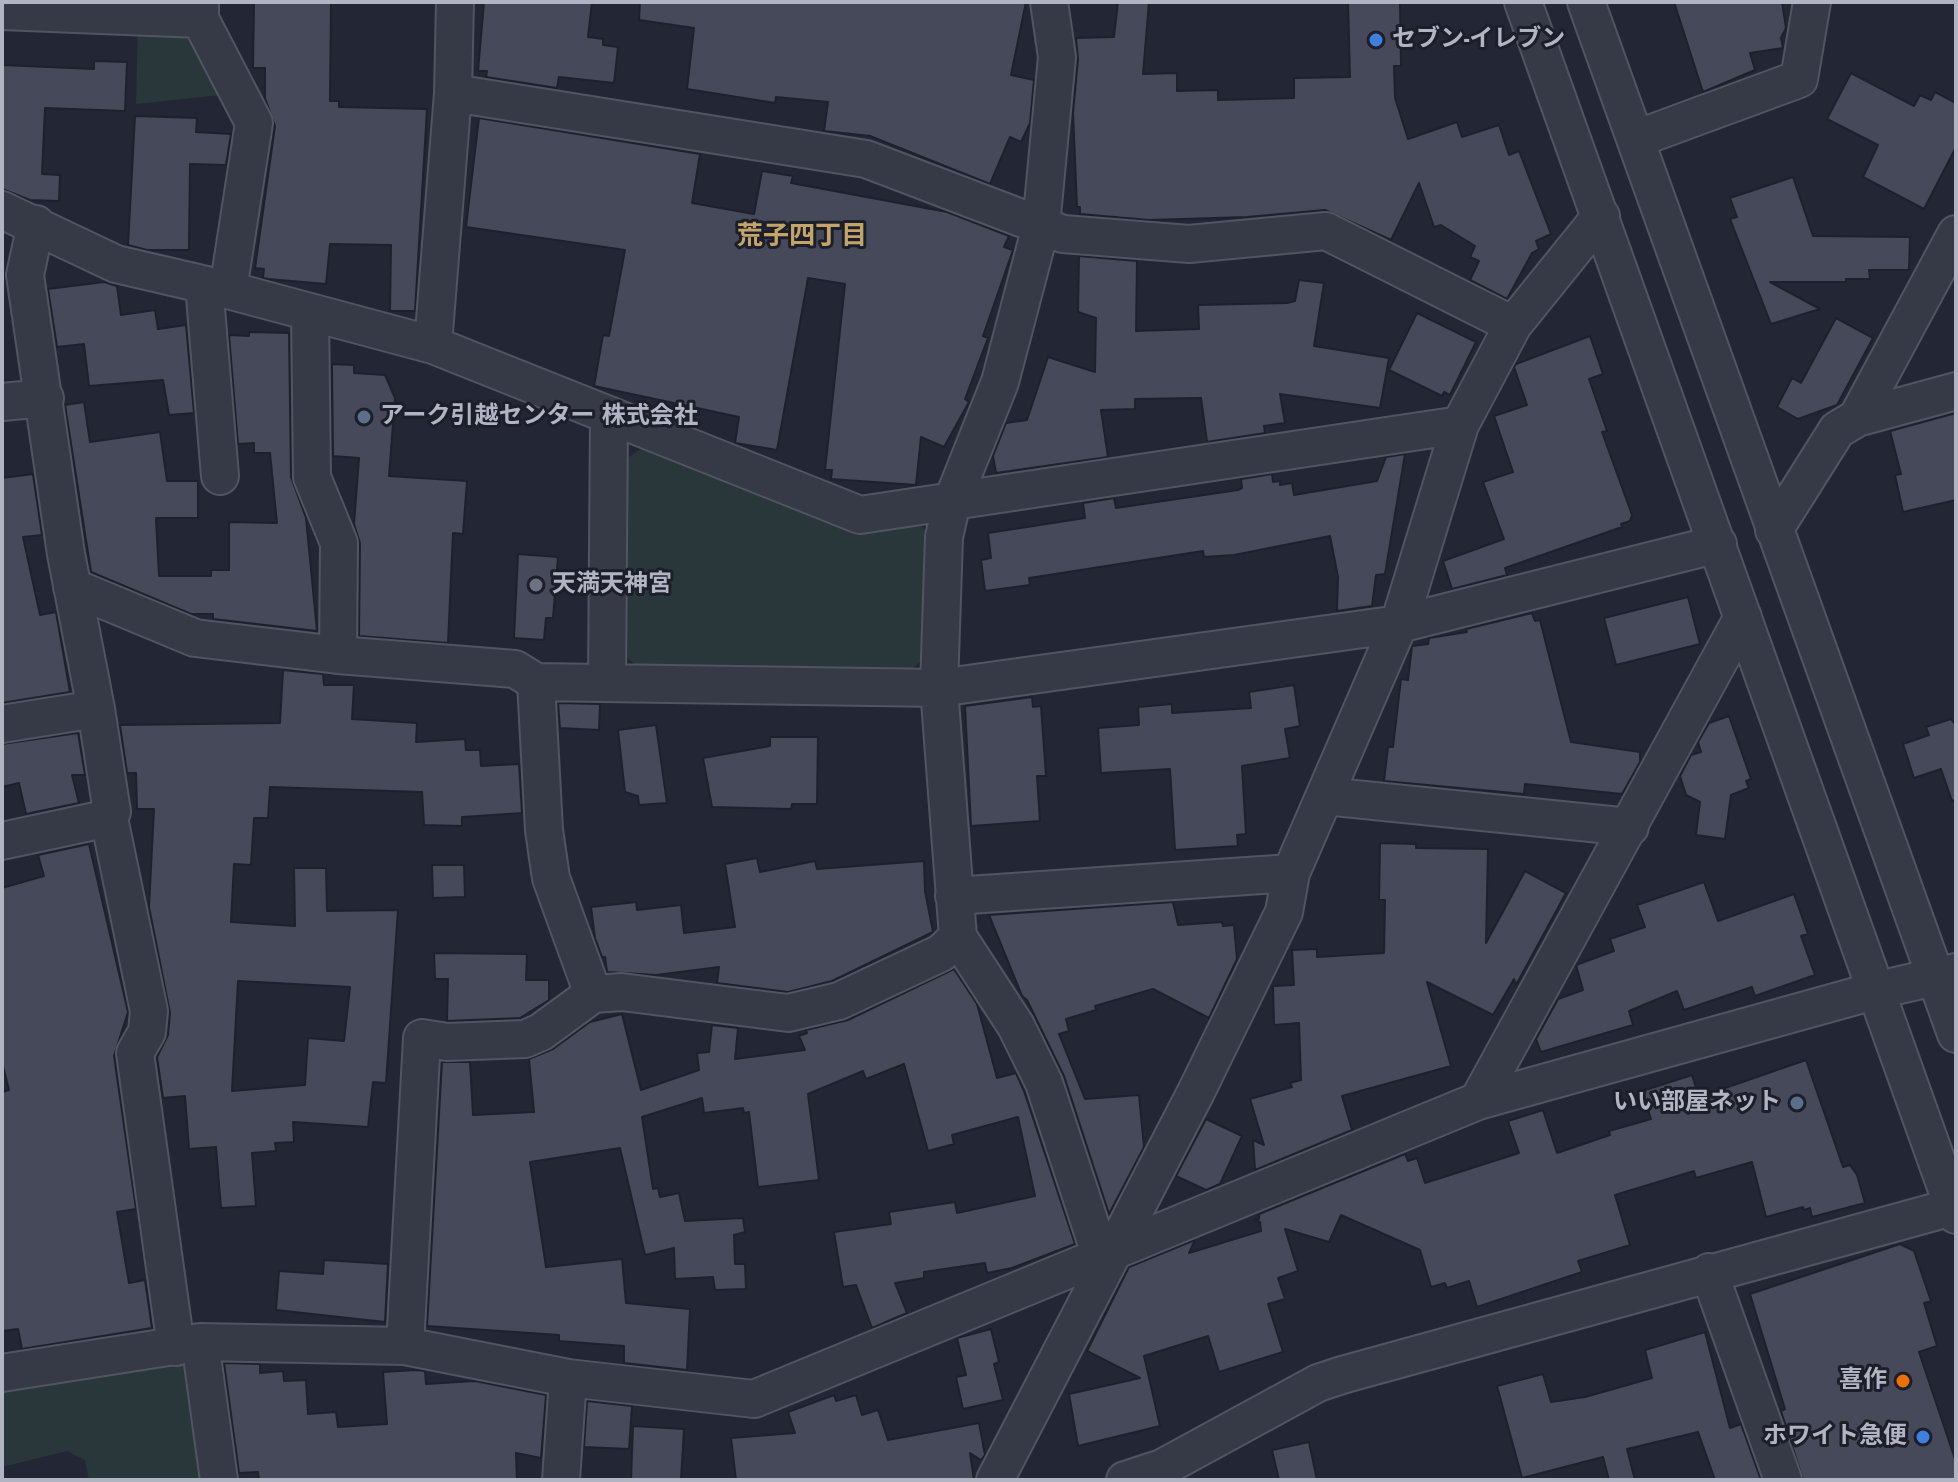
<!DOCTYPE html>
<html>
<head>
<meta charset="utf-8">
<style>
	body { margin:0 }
	#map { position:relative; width:1958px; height:1482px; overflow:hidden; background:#232735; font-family:Jost,sans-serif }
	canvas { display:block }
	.frame { position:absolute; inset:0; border:4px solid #b1b4c2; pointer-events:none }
</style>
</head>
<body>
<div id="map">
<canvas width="1958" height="1482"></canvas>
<div class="frame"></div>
</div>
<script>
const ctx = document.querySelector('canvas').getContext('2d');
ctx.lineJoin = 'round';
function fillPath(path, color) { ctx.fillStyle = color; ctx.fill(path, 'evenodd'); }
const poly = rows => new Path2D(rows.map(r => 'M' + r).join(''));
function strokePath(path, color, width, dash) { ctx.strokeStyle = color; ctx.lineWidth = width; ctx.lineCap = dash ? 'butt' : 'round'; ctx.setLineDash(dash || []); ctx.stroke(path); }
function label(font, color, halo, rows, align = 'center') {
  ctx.font = font + ' Jost,"Noto Sans JP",sans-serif'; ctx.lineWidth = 6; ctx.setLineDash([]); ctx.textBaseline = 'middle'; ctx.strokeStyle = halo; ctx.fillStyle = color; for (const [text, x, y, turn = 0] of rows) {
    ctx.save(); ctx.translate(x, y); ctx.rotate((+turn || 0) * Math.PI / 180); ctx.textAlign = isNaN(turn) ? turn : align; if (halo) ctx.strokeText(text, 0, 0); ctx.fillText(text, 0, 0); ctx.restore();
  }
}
const green = poly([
	[138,27,178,30,198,43,220,95,136,104],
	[647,445,917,522,931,535,921,661,908,673,641,670,618,649,620,463],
	[190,1360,206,1480,89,1480,85,1460,67,1451,2,1467,2,1388]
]);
const building = poly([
	[254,2,331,2,330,101,339,101,339,107,427,109,415,311,390,311,391,245,330,244,326,284,268,279,263,278,264,269,255,268,275,126,265,98,265,68,253,68,254,2],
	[484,2,592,2,588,37,603,39,603,45,618,47,614,83,559,77,557,88,486,77,487,71,478,71,484,2],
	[640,2,1026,2,1011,75,1034,80,1030,123,1021,142,1010,137,990,184,870,136,824,131,828,102,776,97,775,103,687,89,694,28,639,20,640,2],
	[1118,2,1149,2,1143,74,1177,73,1177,91,1218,90,1218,100,1294,98,1294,78,1350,77,1348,2,1400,2,1401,66,1394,66,1395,98,1408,139,1457,122,1462,137,1499,125,1509,155,1519,151,1551,234,1536,241,1539,249,1532,253,1507,299,1470,280,1479,261,1470,257,1475,246,1441,225,1434,227,1419,183,1391,240,1325,210,1247,217,1149,220,1080,214,1080,207,1077,207,1073,113,1078,59,1076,38,1114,37,1118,2],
	[1674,2,1782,2,1786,28,1781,38,1783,48,1750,53,1755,70,1703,92,1674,2],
	[94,61,127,62,125,111,45,108,42,174,60,175,59,201,30,200,2,189,2,65,94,69,94,61],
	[1851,73,1914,106,1920,95,1931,100,1935,92,1956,103,1956,147,1924,209,1863,177,1878,145,1827,119,1851,73],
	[135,116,197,118,196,132,231,134,226,165,190,164,189,250,147,250,128,245,135,116],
	[479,118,700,154,692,203,754,214,762,171,793,176,791,183,947,212,1009,236,1004,247,1013,250,983,336,988,338,965,399,969,402,944,447,921,437,916,485,831,479,832,470,825,470,845,284,808,278,777,450,735,443,739,417,594,386,603,335,609,336,625,250,466,227,479,118],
	[1793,177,1813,236,1910,237,1909,270,1869,270,1870,279,1846,279,1846,282,1770,282,1820,309,1771,324,1730,219,1737,217,1730,198,1793,177],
	[1079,256,1137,261,1136,331,1199,329,1198,305,1287,303,1295,301,1299,280,1324,283,1314,346,1389,358,1380,408,1280,394,1285,423,1264,426,1265,433,1207,442,1201,398,1135,399,1135,409,1101,410,1108,457,996,473,993,456,1006,423,1027,420,1048,357,1095,372,1096,318,1078,312,1079,256],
	[104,282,117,286,121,315,155,310,158,329,186,325,194,413,169,415,163,380,89,386,84,344,57,347,48,289,104,282],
	[1417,313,1476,342,1450,395,1444,392,1442,396,1389,370,1417,313],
	[1836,318,1873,338,1837,405,1798,419,1777,407,1792,378,1801,383,1836,318],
	[249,332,289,333,291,477,306,518,317,631,213,619,213,614,191,614,91,572,65,405,84,402,90,442,160,432,167,481,198,481,198,518,156,518,159,576,211,576,211,570,229,570,229,522,277,523,270,453,254,453,254,443,238,444,229,335,249,336,249,332],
	[1590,336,1603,374,1589,379,1607,431,1602,432,1632,515,1630,521,1621,524,1622,527,1505,568,1507,575,1452,589,1443,561,1504,539,1483,482,1513,472,1494,416,1527,405,1514,367,1516,364,1590,336],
	[332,364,354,365,354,373,385,375,395,398,389,476,467,481,463,534,453,533,448,643,359,636,360,543,354,524,359,458,333,456,332,364],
	[1956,413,1956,500,1903,512,1895,475,1901,474,1890,431,1956,413],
	[1405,454,1385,574,1376,575,1372,606,1337,611,1338,577,1330,536,1234,555,1204,557,1203,551,1029,578,1030,585,985,591,981,560,991,558,988,533,1085,518,1083,503,1114,498,1116,508,1238,490,1242,488,1241,479,1272,474,1273,482,1280,481,1280,485,1292,483,1294,495,1377,481,1386,457,1405,454],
	[33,474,42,535,23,537,40,615,56,612,70,692,2,703,2,478,33,474],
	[518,554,558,557,553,618,546,618,544,640,514,638,518,554],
	[1688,597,1700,644,1616,665,1604,618,1688,597],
	[1532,613,1535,621,1540,620,1571,742,1640,752,1640,762,1622,794,1525,784,1524,794,1384,781,1388,747,1393,747,1401,679,1408,680,1412,646,1428,644,1429,638,1467,632,1466,629,1532,613],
	[283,670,323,674,324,685,354,685,352,719,417,723,416,742,465,739,466,750,480,750,481,766,519,764,522,813,462,817,462,826,424,825,422,792,270,787,268,818,254,818,251,865,234,864,231,922,295,926,294,868,326,868,327,911,398,910,386,1083,373,1082,368,1127,293,1122,294,1142,275,1143,276,1151,252,1153,256,1206,221,1208,216,1147,189,1149,185,1096,163,1098,157,1057,168,1035,170,1013,149,907,154,809,137,809,136,773,127,773,120,725,280,723,283,670],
	[238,981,350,987,344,1041,308,1038,305,1085,232,1091,238,981],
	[1294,685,1300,726,1285,729,1290,758,1242,766,1246,834,1237,835,1238,846,1175,850,1170,769,1101,773,1098,728,1139,725,1138,707,1172,704,1172,713,1251,708,1249,692,1294,685],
	[1032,697,1033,707,1041,706,1046,776,1037,776,1040,821,971,826,965,706,1032,697],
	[558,703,600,704,599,730,560,728,558,703],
	[1729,716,1751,779,1746,781,1749,788,1731,795,1725,839,1696,835,1700,802,1686,795,1680,776,1691,755,1701,752,1698,742,1709,723,1729,716],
	[1951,719,1956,725,1956,800,1952,801,1941,769,1914,778,1903,744,1929,735,1926,727,1951,719],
	[656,725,667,803,639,805,638,796,625,792,618,730,656,725],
	[78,733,85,775,72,775,79,803,26,814,19,783,2,787,2,744,78,733],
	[770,737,818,737,817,804,792,804,791,809,712,807,703,758,770,746,770,737],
	[1380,843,1416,844,1416,848,1488,849,1486,943,1525,871,1566,893,1516,985,1514,979,1493,1015,1427,982,1451,1066,1342,1096,1352,1130,1255,1170,1253,1140,1264,1145,1250,1099,1292,1087,1290,1083,1301,1080,1299,1023,1274,1025,1273,986,1294,985,1292,950,1317,949,1317,957,1384,953,1385,900,1379,900,1380,843],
	[89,844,128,1012,114,1056,136,1209,117,1212,129,1283,145,1280,152,1328,22,1349,18,1329,2,1331,2,1092,9,1090,2,1062,2,888,44,876,38,855,89,844],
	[757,858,760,872,815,861,817,869,924,861,925,891,933,932,832,981,788,992,717,983,719,967,656,975,607,972,605,957,602,957,595,938,591,907,636,902,637,910,681,905,684,933,735,927,725,864,757,858],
	[432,865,464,865,465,897,433,898,432,865],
	[1704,882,1718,921,1794,894,1808,934,1801,936,1815,975,1755,996,1752,987,1684,1010,1677,991,1629,1011,1633,1025,1541,1052,1536,1039,1558,999,1583,990,1576,965,1614,951,1610,939,1645,927,1637,905,1704,882],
	[1173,902,1178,925,1222,922,1223,926,1234,925,1237,959,1209,1018,1153,989,1095,1006,1096,1010,1066,1019,1069,1031,1059,1034,1085,1099,1139,1095,1144,1147,1109,1214,1064,1076,1027,1000,1022,996,989,915,1173,902],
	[434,953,527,954,526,980,549,980,549,1000,520,1018,447,1021,448,979,435,979,434,953],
	[954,969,977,1004,997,1078,1016,1073,1024,1091,1075,1244,1012,1268,987,1273,985,1263,924,1272,924,1278,895,1283,907,1313,872,1328,856,1285,843,1287,834,1232,891,1224,889,1212,955,1202,957,1213,1035,1196,1018,1117,952,1135,954,1144,928,1151,904,1064,866,1079,863,1071,808,1094,819,1180,758,1187,749,1112,744,1113,743,1108,704,1113,702,1098,642,1117,653,1189,658,1188,660,1197,679,1193,685,1221,743,1218,745,1232,734,1235,735,1264,745,1264,746,1289,715,1290,713,1277,675,1279,674,1248,645,1255,620,1148,530,1162,546,1267,622,1259,626,1303,690,1309,687,1370,624,1363,624,1346,559,1341,559,1335,427,1326,442,1062,470,1062,473,1115,534,1112,529,1059,553,1049,590,1022,622,1014,641,1090,699,1070,697,1053,709,1052,712,1025,738,1028,735,1059,805,1050,799,1036,807,1033,806,1030,848,1020,954,969],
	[1806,1060,1843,1167,1850,1165,1857,1175,1865,1203,1812,1217,1810,1208,1804,1210,1803,1207,1766,1217,1752,1162,1696,1178,1694,1171,1615,1195,1630,1245,1578,1261,1582,1272,1477,1307,1469,1281,1447,1288,1445,1283,1431,1287,1420,1250,1341,1215,1329,1242,1285,1229,1298,1271,1278,1278,1285,1299,1268,1304,1283,1352,1219,1372,1208,1336,1144,1356,1160,1426,1078,1446,1069,1394,1140,1378,1087,1351,1129,1267,1195,1240,1189,1253,1261,1231,1260,1222,1254,1220,1259,1219,1259,1214,1405,1154,1408,1161,1417,1158,1425,1183,1519,1153,1508,1121,1543,1110,1557,1153,1610,1135,1609,1131,1651,1119,1642,1091,1692,1075,1699,1097,1806,1060],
	[1206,1119,1242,1136,1220,1184,1206,1190,1176,1176,1206,1119],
	[1900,1244,1914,1251,1931,1301,1924,1303,1937,1346,1919,1352,1956,1462,1956,1480,1803,1480,1781,1411,1785,1409,1750,1294,1900,1244],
	[324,1260,388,1264,385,1322,276,1310,279,1271,323,1274,324,1260],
	[991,1329,999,1362,994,1364,1003,1400,963,1409,956,1377,966,1375,957,1338,991,1329],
	[1705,1332,1730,1428,1741,1424,1761,1480,1715,1480,1698,1432,1627,1449,1635,1480,1609,1480,1603,1457,1522,1478,1497,1386,1543,1374,1551,1402,1585,1397,1652,1378,1645,1350,1705,1332],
	[224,1363,260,1364,260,1373,283,1371,284,1381,306,1380,308,1414,336,1412,338,1427,387,1424,383,1372,416,1370,425,1371,426,1384,475,1381,546,1395,541,1458,516,1453,517,1480,259,1480,258,1472,239,1473,224,1363],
	[834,1395,836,1401,856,1395,862,1415,878,1410,888,1440,979,1423,985,1455,981,1460,970,1453,974,1480,736,1480,731,1438,795,1433,788,1412,834,1395],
	[587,1401,632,1406,629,1449,584,1447,587,1401],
	[633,1426,684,1429,681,1480,631,1480,633,1426],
	[1309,1442,1317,1480,1279,1480,1272,1450,1309,1442]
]);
const minor = poly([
	[200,2,200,19,254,123,228,290],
	[1049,2,1057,57,1041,226,1000,382,952,502,944,537,939,688,958,937,1016,1026,1044,1083,1101,1257],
	[1523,2,1956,1215],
	[1586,2,1956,1034],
	[2,11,200,19],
	[453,93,866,159,1063,234,1189,244,1326,231,1513,325],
	[1636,139,1799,79,1812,2],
	[2,210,116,264,228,290,433,345,860,515,1460,425],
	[36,224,25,275,66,554,96,709,112,812,109,818,149,1011,147,1032,135,1053,176,1347],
	[204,285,220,476],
	[310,312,312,477,339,543,338,655],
	[433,345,453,93,455,2],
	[2,402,45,398],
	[1857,418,1956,391],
	[1774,530,1837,430,1857,418,1956,234],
	[72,587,195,638,338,655,515,669,536,682,939,688,1399,624,1718,544],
	[536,682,544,830,551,878,593,994],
	[607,683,609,415],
	[2,724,96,709],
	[1325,796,1630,827],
	[2,841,109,818],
	[954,896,1291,873],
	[1478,1101,1743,617],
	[1709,1272,1783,1480],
	[200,1342,219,1480],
	[405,1346,422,1038,447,1042,525,1039,541,1032,593,994,622,992,788,1013,839,1001,941,953,958,937],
	[2,1373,200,1342,405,1346,568,1378,754,1399,1478,1101,1874,991,1956,972],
	[561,1480,568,1378],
	[995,1480,1196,1092,1284,912,1291,873,1399,624,1460,425,1513,325,1601,216],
	[1125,1480,1162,1468,1318,1383,1342,1375,1956,1206]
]);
const markers = [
	[1376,40,8,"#3f7fe0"],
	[364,417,8,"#5c6f8a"],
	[536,585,8,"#6b7280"],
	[1797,1103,8,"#5c6f8a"],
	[1903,1381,8,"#e8710a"],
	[1923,1437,8,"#3f7fe0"]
];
const poiNames = [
	["セブン-イレブン",1392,40],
	["アーク引越センター 株式会社",380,417],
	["天満天神宮",552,585],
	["いい部屋ネット",1781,1103,"right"],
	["喜作",1887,1381,"right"],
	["ホワイト急便",1907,1437,"right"]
];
const neighbourhoodNames = [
	["荒子四丁目",802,238]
];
fillPath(green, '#29373a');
fillPath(building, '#45495a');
strokePath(building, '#1e212d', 2);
strokePath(minor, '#515461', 40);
strokePath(minor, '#363946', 36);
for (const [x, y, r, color] of markers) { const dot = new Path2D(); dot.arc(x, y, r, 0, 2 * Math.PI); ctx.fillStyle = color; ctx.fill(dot); strokePath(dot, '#1c1f2a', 3); }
label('bold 24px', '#b1b4c2', '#1c1f2a', poiNames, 'left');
label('bold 26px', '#c5a469', '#1c1f2a', neighbourhoodNames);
</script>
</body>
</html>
